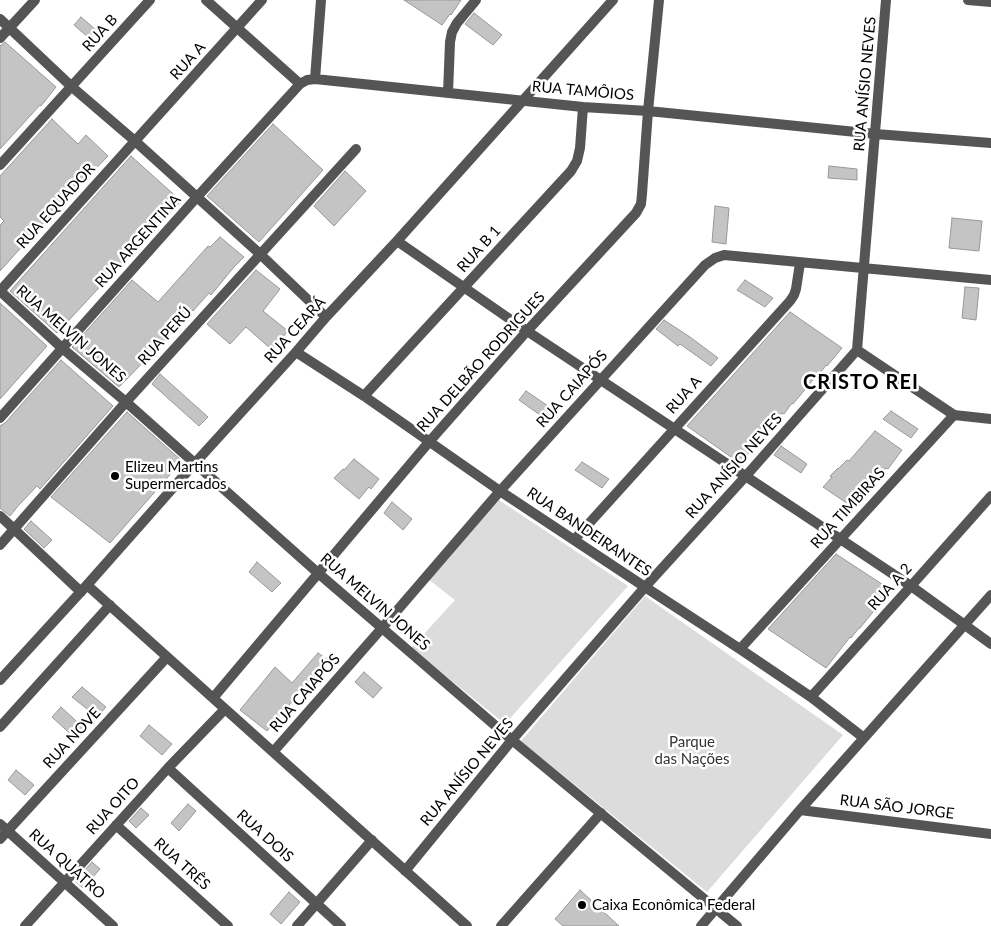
<!DOCTYPE html>
<html>
<head>
<meta charset="utf-8">
<style>
	body { margin:0 }
	canvas { display:block; background:#fff }
</style>
</head>
<body>
<canvas width="991" height="926"></canvas>
<script>
const ctx = document.querySelector('canvas').getContext('2d');
ctx.lineJoin = 'round';
function fillPath(path, color) { ctx.fillStyle = color; ctx.fill(path, 'evenodd'); }
const poly = rows => new Path2D(rows.map(r => 'M' + r).join(''));
function strokePath(path, color, width, dash) { ctx.strokeStyle = color; ctx.lineWidth = width; ctx.lineCap = dash ? 'butt' : 'round'; ctx.setLineDash(dash || []); ctx.stroke(path); }
function label(font, color, halo, rows, align = 'center') {
  ctx.font = font + ' Lato,sans-serif'; ctx.lineWidth = 5; ctx.setLineDash([]); ctx.textBaseline = 'middle'; ctx.strokeStyle = halo; ctx.fillStyle = color; for (const [text, x, y, turn = 0] of rows) {
    ctx.save(); ctx.translate(x, y); ctx.rotate((+turn || 0) * Math.PI / 180); ctx.textAlign = isNaN(turn) ? turn : align; if (halo) ctx.strokeText(text, 0, 0); ctx.fillText(text, 0, 0); ctx.restore();
  }
}
const green = poly([
	[499,500,628,586,505,724,411,648,455,600,428,579],
	[645,596,843,735,707,892,521,741]
]);
const building = poly([
	[404,0,461,0,451,15,450,14,442,25,404,0],
	[474,13,502,35,493,45,465,24,474,13],
	[81,17,96,30,89,38,74,25,81,17],
	[5,42,56,87,41,106,40,105,0,149,0,46,5,42],
	[52,119,77,143,78,144,86,135,108,156,45,221,0,271,0,225,4,221,0,217,0,176,52,119],
	[273,124,323,170,259,242,207,196,273,124],
	[131,156,181,201,133,254,132,253,121,264,57,333,10,291,131,156],
	[829,166,857,169,857,180,828,178,829,166],
	[345,171,366,191,334,226,314,206,345,171],
	[715,206,729,208,726,244,712,242,715,206],
	[952,218,982,221,979,251,949,248,952,218],
	[220,237,244,257,234,267,211,295,209,293,193,311,192,310,159,346,119,387,72,347,132,280,158,302,208,246,210,247,220,237],
	[256,270,280,289,263,311,288,331,272,350,246,327,230,344,207,324,256,270],
	[745,280,773,298,765,307,737,290,745,280],
	[965,287,979,288,976,320,962,318,965,287],
	[0,303,47,346,0,399,0,303],
	[790,312,842,348,827,366,826,365,818,376,817,375,793,404,792,403,784,414,782,413,766,433,765,432,756,442,741,464,687,426,790,312],
	[664,320,690,337,718,358,711,366,680,344,678,346,656,329,664,320],
	[61,360,113,406,40,489,37,486,18,506,10,516,0,508,0,426,5,423,61,360],
	[160,374,208,417,199,426,152,384,160,374],
	[526,391,554,410,547,420,519,400,526,391],
	[891,411,918,429,911,438,883,419,891,411],
	[127,412,182,461,110,543,51,497,127,412],
	[875,431,902,450,888,469,886,468,878,478,876,476,851,506,823,487,832,477,830,476,838,468,838,469,847,460,849,461,875,431],
	[781,446,807,464,801,473,774,455,781,446],
	[354,459,379,479,371,489,369,487,359,499,334,478,343,469,344,470,354,459],
	[582,462,609,479,602,488,575,470,582,462],
	[392,502,412,519,403,530,384,513,392,502],
	[31,521,52,540,44,548,24,529,31,521],
	[836,554,891,590,860,628,859,628,851,638,850,637,826,668,768,629,836,554],
	[257,562,281,583,272,592,249,572,257,562],
	[318,653,328,660,267,731,240,710,275,667,292,683,318,653],
	[364,672,382,688,373,698,355,682,364,672],
	[82,687,106,707,97,717,72,697,82,687],
	[61,707,86,730,77,740,52,717,61,707],
	[149,725,172,744,162,755,140,736,149,725],
	[16,770,34,785,25,795,8,780,16,770],
	[188,804,196,811,179,831,171,823,188,804],
	[141,808,149,815,136,828,129,821,141,808],
	[92,862,100,869,83,888,75,881,92,862],
	[580,890,619,926,563,926,555,919,580,890],
	[289,892,300,902,281,924,270,914,289,892]
]);
const minor = poly([
	[206,0,300,84,307,80,315,79,583,107,648,111,876,134,991,143],
	[968,0,991,2],
	[0,19,72,87,135,141,260,254,326,317],
	[0,38,35,0],
	[315,79,321,0],
	[448,93,450,42,452,32,457,23,476,0],
	[0,165,150,0],
	[397,241,527,331,911,586,991,644],
	[0,291,62,348,126,402,318,573,382,628,512,740,737,926],
	[0,291,262,0],
	[857,350,954,415],
	[296,352,364,396,500,491,645,587,740,649,811,697,864,738],
	[364,396,571,171,577,161,580,148,583,107],
	[0,418,197,197,300,84],
	[0,516,81,592],
	[574,540,790,301,794,295,796,289,800,263],
	[0,545,126,402,356,149],
	[87,585,467,926],
	[740,649,954,415,991,419],
	[0,680,87,585,195,463,296,352,326,317,397,241,613,0],
	[811,697,911,586,991,496],
	[213,698,429,442,527,331,636,213,641,204,642,194,648,111,659,0],
	[0,727,110,605],
	[273,752,382,628,500,491,705,265,715,258,724,255,991,280],
	[168,768,341,926],
	[800,810,991,834],
	[0,824,113,926],
	[116,825,228,926],
	[0,839,167,657],
	[405,871,512,740,645,587,745,477,857,350,886,0],
	[25,926,168,768,225,709],
	[297,926,372,840],
	[501,926,601,813],
	[701,926,800,810,991,595]
]);
const markers = [
	[115,476,5,"#000"],
	[582,905,5,"#000"]
];
const streetNames = [
	["RUA B",100,33,-48],
	["RUA A",188,61,-48],
	["RUA ANÍSIO NEVES",865,84,-85],
	["RUA TAMÔIOS",583,91,5],
	["RUA EQUADOR",56,206,-48],
	["RUA ARGENTINA",138,241,-48],
	["RUA B 1",479,249,-48],
	["RUA CEARÁ",295,330,-48],
	["RUA MELVIN JONES",71,334,41],
	["RUA PERÚ",165,336,-48],
	["RUA DELBÃO RODRIGUES",481,362,-48],
	["RUA CAIAPÓS",572,389,-48],
	["RUA A",684,395,-48],
	["RUA ANÍSIO NEVES",734,466,-48],
	["RUA TIMBIRAS",848,508,-48],
	["RUA BANDEIRANTES",589,532,34],
	["RUA A 2",890,587,-48],
	["RUA MELVIN JONES",375,602,41],
	["RUA CAIAPÓS",305,693,-49],
	["RUA NOVE",72,738,-47],
	["RUA ANÍSIO NEVES",467,772,-50],
	["RUA OITO",113,806,-48],
	["RUA SÃO JORGE",897,807,7],
	["RUA DOIS",265,836,42],
	["RUA QUATRO",67,864,42],
	["RUA TRÊS",182,864,42]
];
const poiNames = [
	["Elizeu Martins",125,467],
	["Supermercados",125,484],
	["Caixa Econômica Federal",592,905]
];
const parkNames = [
	["Parque",692,742],
	["das Nações",692,759]
];
const districtNames = [
	["CRISTO REI",861,383]
];
fillPath(green, '#dcdcdc');
fillPath(building, '#c4c4c4');
strokePath(building, '#999', 1);
strokePath(minor, '#555', 10);
for (const [x, y, r, color] of markers) { const dot = new Path2D(); dot.arc(x, y, r, 0, 2 * Math.PI); ctx.fillStyle = color; ctx.fill(dot); strokePath(dot, '#fff', 2); }
label('15px', '#000', '#fff', streetNames);
label('15px', '#000', '#fff', poiNames, 'left');
label('15px', '#333', '#fff', parkNames);
ctx.letterSpacing = '1px';
label('bold 20px', '#000', '#fff', districtNames);
ctx.letterSpacing = '0px';
</script>
</body>
</html>
